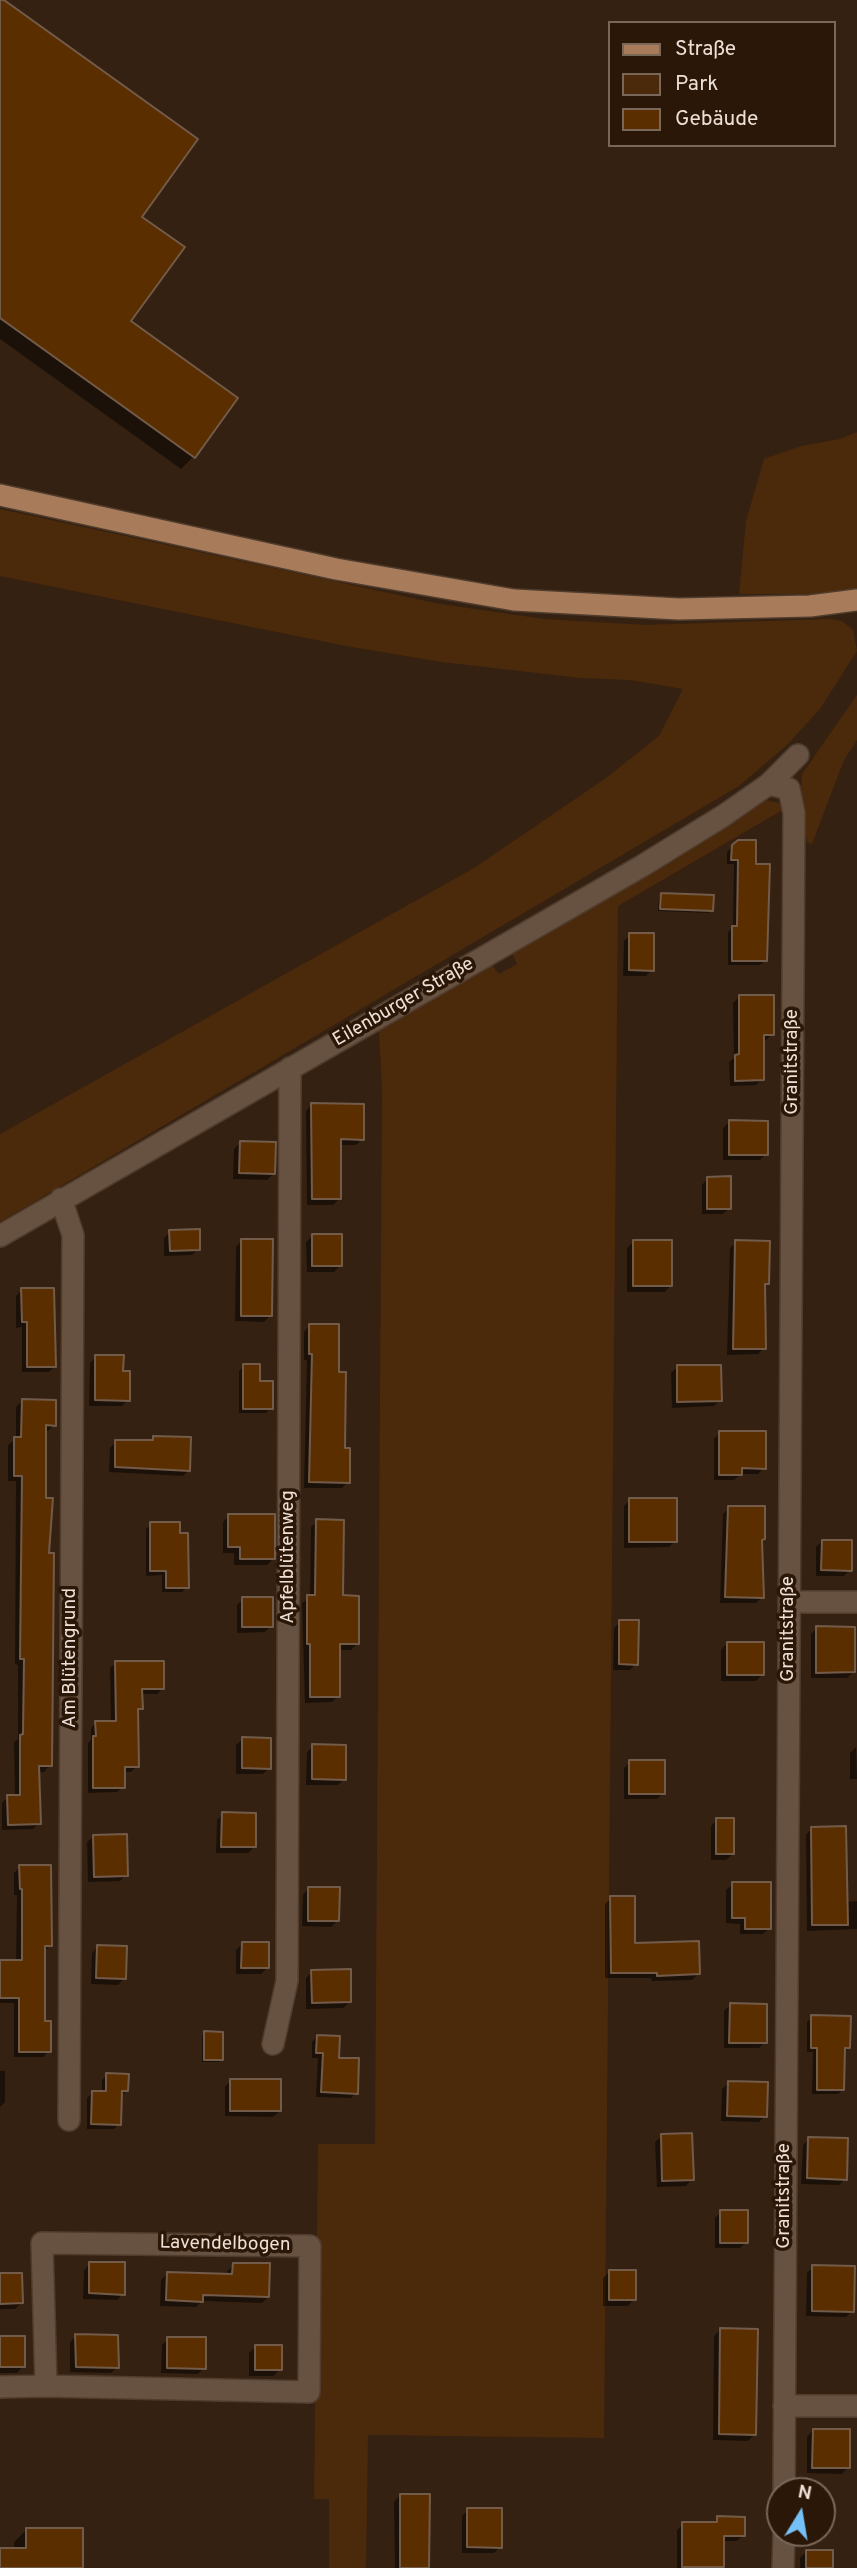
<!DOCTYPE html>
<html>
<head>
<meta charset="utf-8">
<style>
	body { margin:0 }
	#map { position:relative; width:857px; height:2568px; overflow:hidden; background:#352111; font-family:Overpass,sans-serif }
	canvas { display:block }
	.legend { position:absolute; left:608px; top:21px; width:228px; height:126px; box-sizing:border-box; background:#2b1707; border:2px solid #79675a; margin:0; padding:9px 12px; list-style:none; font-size:21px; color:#eee0d6 }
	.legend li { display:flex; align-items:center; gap:14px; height:35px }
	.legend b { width:35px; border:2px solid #79675a }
	.north { position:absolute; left:766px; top:2477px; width:70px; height:70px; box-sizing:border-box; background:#2b1707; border:2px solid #79675a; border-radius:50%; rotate:11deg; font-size:19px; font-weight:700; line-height:28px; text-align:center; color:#eee0d6 }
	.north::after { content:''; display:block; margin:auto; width:24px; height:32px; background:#75c0f6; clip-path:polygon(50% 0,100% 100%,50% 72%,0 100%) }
</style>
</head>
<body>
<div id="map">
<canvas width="857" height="2568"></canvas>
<ul class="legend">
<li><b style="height:9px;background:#a87c5b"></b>Straße</li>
<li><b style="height:19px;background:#4b290b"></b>Park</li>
<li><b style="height:19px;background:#5b2e00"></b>Gebäude</li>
</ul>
<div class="north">N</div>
</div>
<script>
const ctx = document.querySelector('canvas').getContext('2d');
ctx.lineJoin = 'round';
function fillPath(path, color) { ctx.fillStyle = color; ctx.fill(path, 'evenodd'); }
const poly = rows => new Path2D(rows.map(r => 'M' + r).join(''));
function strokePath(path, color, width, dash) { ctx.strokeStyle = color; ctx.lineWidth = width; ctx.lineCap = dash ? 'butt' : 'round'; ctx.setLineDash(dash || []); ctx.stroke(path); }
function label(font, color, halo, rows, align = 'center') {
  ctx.font = font + ' Overpass,sans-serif'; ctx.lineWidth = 7; ctx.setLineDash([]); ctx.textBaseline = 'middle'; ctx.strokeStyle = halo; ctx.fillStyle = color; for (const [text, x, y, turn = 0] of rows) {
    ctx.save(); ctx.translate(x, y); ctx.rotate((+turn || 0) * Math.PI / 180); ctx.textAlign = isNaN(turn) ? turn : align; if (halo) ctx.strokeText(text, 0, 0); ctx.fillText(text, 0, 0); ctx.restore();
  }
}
const green = poly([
	[857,432,857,589,825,594,739,594,746,521,764,459,801,446,840,439],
	[0,509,440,604,545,619,644,625,829,619,842,621,853,630,857,651,820,709,787,745,739,786,0,1222,0,1134,474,868,606,778,659,736,683,689,630,680,581,678,441,662,341,645,0,576],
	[857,695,857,740,844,760,812,844,807,842,801,793,802,774],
	[767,800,781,804,786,808,618,906,604,2438,368,2435,366,2568,329,2568,329,2499,314,2499,318,2144,375,2144,382,1092,379,1031,492,965,499,974,517,964,512,953]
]);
const shadow = poly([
	[0,0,139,217,129,322,193,457,181,469,0,339],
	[738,842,755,866,765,961,760,965,728,965,728,932,733,927,734,864,727,864,727,852],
	[661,895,711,910,709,913,658,911,659,897],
	[630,935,652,970,646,976,623,976,624,941],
	[739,997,772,1034,766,1040,762,1040,762,1079,756,1085,730,1086,729,1062,734,1058,733,1003],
	[312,1104,362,1139,356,1145,340,1145,339,1199,333,1205,307,1205,306,1111],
	[729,1122,766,1154,760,1160,723,1160,723,1128],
	[240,1143,273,1174,267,1180,233,1179,234,1149],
	[708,1178,729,1208,723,1214,702,1214,702,1185],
	[170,1232,199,1249,192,1255,164,1256,164,1238],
	[313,1235,340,1266,334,1272,307,1272,306,1242],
	[242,1240,271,1315,264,1322,235,1321,236,1247],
	[633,1242,671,1285,665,1292,627,1292,627,1248],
	[736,1242,768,1283,763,1287,764,1348,758,1354,727,1355,730,1248],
	[22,1290,55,1366,49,1372,22,1372,22,1327,16,1328,16,1296],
	[310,1325,337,1374,348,1482,342,1488,304,1488,307,1360,304,1360,304,1332],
	[96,1357,122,1373,128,1400,122,1406,89,1406,90,1363],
	[244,1366,259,1383,271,1408,266,1413,239,1413,239,1371],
	[677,1367,720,1400,714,1406,672,1408,671,1373],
	[22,1401,54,1425,48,1431,45,1431,50,1765,44,1772,37,1772,39,1823,33,1829,2,1830,2,1803,8,1797,15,1797,14,1742,18,1739,18,1665,15,1664,16,1481,8,1481,8,1445,16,1439,16,1407],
	[720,1432,764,1468,758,1474,741,1474,734,1480,714,1480,714,1439],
	[154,1438,189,1470,183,1476,109,1472,110,1448,116,1441,150,1442],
	[630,1500,675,1541,669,1547,624,1548,624,1506],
	[729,1508,760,1541,762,1597,756,1603,720,1603,723,1514],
	[229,1516,273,1559,267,1565,234,1565,234,1553,223,1553,223,1522],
	[317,1521,357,1644,351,1650,338,1650,338,1696,332,1702,305,1703,302,1603,310,1597,311,1527],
	[151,1524,187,1587,182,1592,162,1592,162,1575,146,1576,146,1529],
	[822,1541,850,1570,844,1576,816,1576,816,1547],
	[243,1599,271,1626,265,1632,237,1633,237,1605],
	[620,1622,636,1664,630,1670,613,1670,614,1628],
	[817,1628,853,1672,847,1678,811,1678,811,1634],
	[727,1643,762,1675,756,1681,721,1681,721,1650],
	[116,1663,163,1688,157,1694,140,1694,141,1708,137,1712,137,1766,131,1772,123,1772,123,1787,117,1792,88,1793,88,1743,91,1740,91,1728,96,1722,111,1722,110,1668],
	[243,1739,269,1768,263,1774,236,1774,236,1745],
	[313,1746,344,1779,338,1785,306,1785,307,1752],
	[856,1747,857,1779,850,1779,850,1753],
	[630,1762,663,1793,657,1799,624,1799,624,1768],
	[223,1814,254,1847,248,1853,216,1853,217,1820],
	[717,1820,733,1854,726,1860,711,1860,711,1826],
	[812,1828,846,1902,857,1901,857,1929,807,1931,806,1835],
	[94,1836,126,1875,120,1881,88,1882,87,1842],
	[20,1867,50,1945,44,1952,44,2023,49,2051,43,2057,14,2057,14,2003,0,2003,0,1962,16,1962,17,1895,14,1895,14,1873],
	[733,1884,769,1928,763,1934,740,1934,740,1924,726,1923,726,1890],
	[309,1888,337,1921,331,1927,302,1926,303,1895],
	[611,1898,634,1944,698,1974,692,1980,652,1981,651,1978,605,1978,605,1904],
	[242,1944,267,1968,261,1974,236,1974,236,1950],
	[98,1946,124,1978,118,1985,91,1984,92,1953],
	[312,1972,350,2002,343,2008,306,2009,306,1978],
	[730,2005,765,2042,759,2048,724,2048,724,2011],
	[812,2017,849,2048,843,2053,843,2090,838,2094,812,2094,813,2052,807,2052,807,2022],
	[205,2033,221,2060,219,2062,202,2062,202,2035],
	[317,2037,356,2093,351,2098,316,2097,318,2058,312,2058,312,2042],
	[0,2071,5,2071,5,2102,0,2107],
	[107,2075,127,2091,121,2096,119,2124,114,2129,87,2129,87,2098,93,2092,102,2092,102,2080],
	[231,2080,280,2111,273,2117,225,2116,225,2087],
	[729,2083,765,2116,759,2122,721,2121,722,2089],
	[662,2136,692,2179,686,2186,657,2187,655,2142],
	[809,2139,845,2179,839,2185,801,2184,803,2145],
	[721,2212,746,2242,740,2248,715,2248,715,2218],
	[90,2264,123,2294,117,2300,83,2299,84,2270],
	[234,2265,268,2297,262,2303,202,2301,196,2307,160,2306,161,2280,167,2274,227,2276,227,2271],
	[813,2267,852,2311,846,2317,806,2316,807,2273],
	[609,2272,634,2299,628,2306,603,2306,603,2278],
	[0,2275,21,2303,15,2309,0,2309],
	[720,2330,754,2435,748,2441,713,2440,714,2336],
	[76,2336,117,2367,111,2373,70,2372,70,2342],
	[0,2338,23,2366,17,2373,0,2373],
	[168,2339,204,2368,198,2374,161,2373,162,2345],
	[255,2347,280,2369,274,2376,249,2376,249,2353],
	[813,2430,848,2467,842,2474,807,2473,807,2437],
	[400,2495,427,2568,395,2568,394,2502],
	[468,2510,500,2547,494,2553,462,2553,462,2516],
	[718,2518,743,2535,737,2541,722,2541,722,2567,677,2568,677,2530,683,2524,712,2524],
	[27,2529,81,2568,0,2568,0,2549,14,2549,14,2542],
	[806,2552,832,2568,800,2568,800,2558]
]);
const building = poly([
	[0,0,4,0,198,139,142,217,185,247,131,321,238,398,195,458,0,318,0,0],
	[738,840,756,840,756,864,770,864,767,961,732,961,732,926,737,926,738,860,731,860,732,845,738,840],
	[661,893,714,895,713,911,660,909,661,893],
	[629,933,654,933,654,971,629,970,629,933],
	[739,995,774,995,774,1035,764,1035,764,1080,735,1081,735,1055,739,1054,739,995],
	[311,1103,364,1104,364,1140,341,1139,341,1199,312,1199,311,1103],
	[729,1120,768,1121,768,1155,729,1155,729,1120],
	[240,1141,276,1142,275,1174,239,1173,240,1141],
	[731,1176,731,1209,707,1209,707,1177,731,1176],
	[200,1229,200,1250,170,1251,169,1230,200,1229],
	[312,1234,342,1234,342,1266,312,1266,312,1234],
	[241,1239,273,1239,272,1316,241,1316,241,1239],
	[633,1240,672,1240,672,1286,633,1286,633,1240],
	[735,1240,770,1241,769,1284,765,1284,766,1349,733,1349,735,1240],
	[21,1288,54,1288,56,1367,27,1367,27,1322,22,1322,21,1288],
	[309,1324,339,1324,339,1372,346,1372,345,1448,350,1448,350,1483,309,1482,312,1354,309,1354,309,1324],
	[95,1355,124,1355,123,1371,130,1371,130,1401,95,1400,95,1355],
	[243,1364,260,1364,260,1381,273,1381,273,1409,243,1409,243,1364],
	[677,1365,721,1365,722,1401,677,1402,677,1365],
	[22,1399,56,1400,56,1426,46,1425,46,1498,53,1498,49,1553,54,1553,52,1766,39,1766,41,1824,8,1825,7,1795,20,1795,20,1735,23,1734,24,1659,20,1659,22,1476,14,1476,14,1437,21,1437,22,1399],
	[719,1431,766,1431,766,1469,742,1468,742,1475,719,1475,719,1431],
	[153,1436,191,1437,190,1471,115,1467,115,1440,153,1440,153,1436],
	[629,1498,677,1498,677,1542,629,1542,629,1498],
	[728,1506,765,1506,765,1539,762,1540,764,1598,725,1597,728,1506],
	[228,1514,275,1514,275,1559,240,1559,240,1547,228,1547,228,1514],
	[316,1519,344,1520,343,1595,359,1596,359,1644,340,1644,340,1697,310,1697,310,1644,307,1644,307,1595,315,1595,316,1519],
	[150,1522,180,1522,180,1533,188,1533,189,1588,166,1588,166,1571,150,1571,150,1522],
	[822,1540,852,1540,852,1571,821,1570,822,1540],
	[242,1597,273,1597,273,1627,242,1627,242,1597],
	[619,1620,639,1620,638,1665,619,1664,619,1620],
	[816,1626,855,1627,855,1672,816,1673,816,1626],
	[727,1642,764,1642,764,1675,727,1675,727,1642],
	[115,1661,164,1661,164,1689,142,1689,143,1709,138,1709,139,1767,125,1767,125,1788,93,1788,93,1736,96,1736,95,1721,116,1721,115,1661],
	[242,1737,271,1738,271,1769,242,1768,242,1737],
	[312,1744,346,1745,346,1780,312,1779,312,1744],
	[629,1760,665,1760,665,1794,629,1794,629,1760],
	[222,1812,256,1813,256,1847,221,1847,222,1812],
	[716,1818,734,1818,734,1854,716,1854,716,1818],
	[846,1826,848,1925,812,1925,811,1827,846,1826],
	[127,1834,128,1876,94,1877,93,1835,127,1834],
	[19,1865,51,1865,52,1946,45,1946,45,2021,51,2021,51,2052,19,2052,19,1998,0,1998,0,1960,22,1960,22,1889,20,1889,19,1865],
	[732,1882,771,1882,771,1929,745,1929,745,1918,732,1918,732,1882],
	[308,1887,340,1887,339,1921,308,1921,308,1887],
	[610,1896,635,1896,635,1943,699,1941,700,1974,657,1976,657,1973,611,1973,610,1896],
	[242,1942,269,1942,269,1968,241,1968,242,1942],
	[97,1945,127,1946,126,1979,96,1978,97,1945],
	[351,1969,351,2002,312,2003,311,1970,351,1969],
	[730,2003,767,2004,767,2043,729,2043,730,2003],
	[811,2015,851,2016,850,2048,845,2048,844,2090,817,2090,817,2048,811,2048,811,2015],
	[204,2031,223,2032,223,2060,204,2060,204,2031],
	[317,2035,340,2036,339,2058,359,2058,358,2094,321,2092,323,2053,316,2053,317,2035],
	[106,2073,129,2074,128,2091,122,2091,121,2125,91,2124,92,2091,106,2091,106,2073],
	[230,2079,281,2079,281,2111,230,2111,230,2079],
	[728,2081,768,2082,767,2117,727,2116,728,2081],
	[692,2133,694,2180,662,2181,661,2134,692,2133],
	[808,2137,848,2138,847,2180,807,2178,808,2137],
	[720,2210,748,2210,748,2243,720,2243,720,2210],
	[89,2262,125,2262,125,2295,89,2293,89,2262],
	[233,2263,270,2263,269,2297,203,2295,203,2302,166,2300,167,2272,232,2274,233,2263],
	[812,2265,855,2266,854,2312,812,2311,812,2265],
	[609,2270,636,2270,636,2300,609,2300,609,2270],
	[0,2273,22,2273,23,2303,0,2304,0,2273],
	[720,2328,758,2329,756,2435,719,2434,720,2328],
	[75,2334,118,2335,119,2368,76,2367,75,2334],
	[0,2336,25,2336,25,2367,0,2367,0,2336],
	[167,2337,206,2337,206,2369,167,2368,167,2337],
	[255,2345,282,2345,282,2370,255,2370,255,2345],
	[813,2429,850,2429,850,2468,812,2468,813,2429],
	[400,2494,430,2494,429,2568,400,2568,400,2494],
	[467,2508,502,2508,502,2548,467,2547,467,2508],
	[717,2516,745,2517,745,2536,724,2536,724,2567,682,2567,682,2522,717,2522,717,2516],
	[26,2528,83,2528,83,2568,0,2568,0,2548,26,2548,26,2528],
	[806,2550,833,2550,833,2568,806,2568,806,2550]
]);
const minor = poly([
	[769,784,789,789,794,813,784,2491],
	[61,1199,73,1235,69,2120],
	[0,1236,642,866,723,816,769,784,798,755],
	[789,1602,857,1602],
	[273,2044,287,1981,290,1068],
	[0,2387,46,2386,309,2392,310,2246,42,2243,46,2386],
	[784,2406,857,2406],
	[783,2568,784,2533]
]);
const major = poly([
	[0,495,336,569,514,600,679,609,810,606,857,600]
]);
const streetNames = [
	["Eilenburger Straße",404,1003,-30],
	["Granitstraße",793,1062,-90],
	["Apfelblütenweg",289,1557,-90],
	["Granitstraße",789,1629,-90],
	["Am Blütengrund",71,1658,-90],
	["Granitstraße",785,2196,-90],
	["Lavendelbogen",225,2245,1]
];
fillPath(green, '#4b290b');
fillPath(shadow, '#0007');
fillPath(building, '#5b2e00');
strokePath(building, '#735b4a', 2);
strokePath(minor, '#4f3c2d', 24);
strokePath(major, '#4f3c2d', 24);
strokePath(minor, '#675242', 21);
strokePath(major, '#a87c5b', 21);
label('19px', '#eee0d6', '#2b1707', streetNames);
</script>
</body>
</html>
